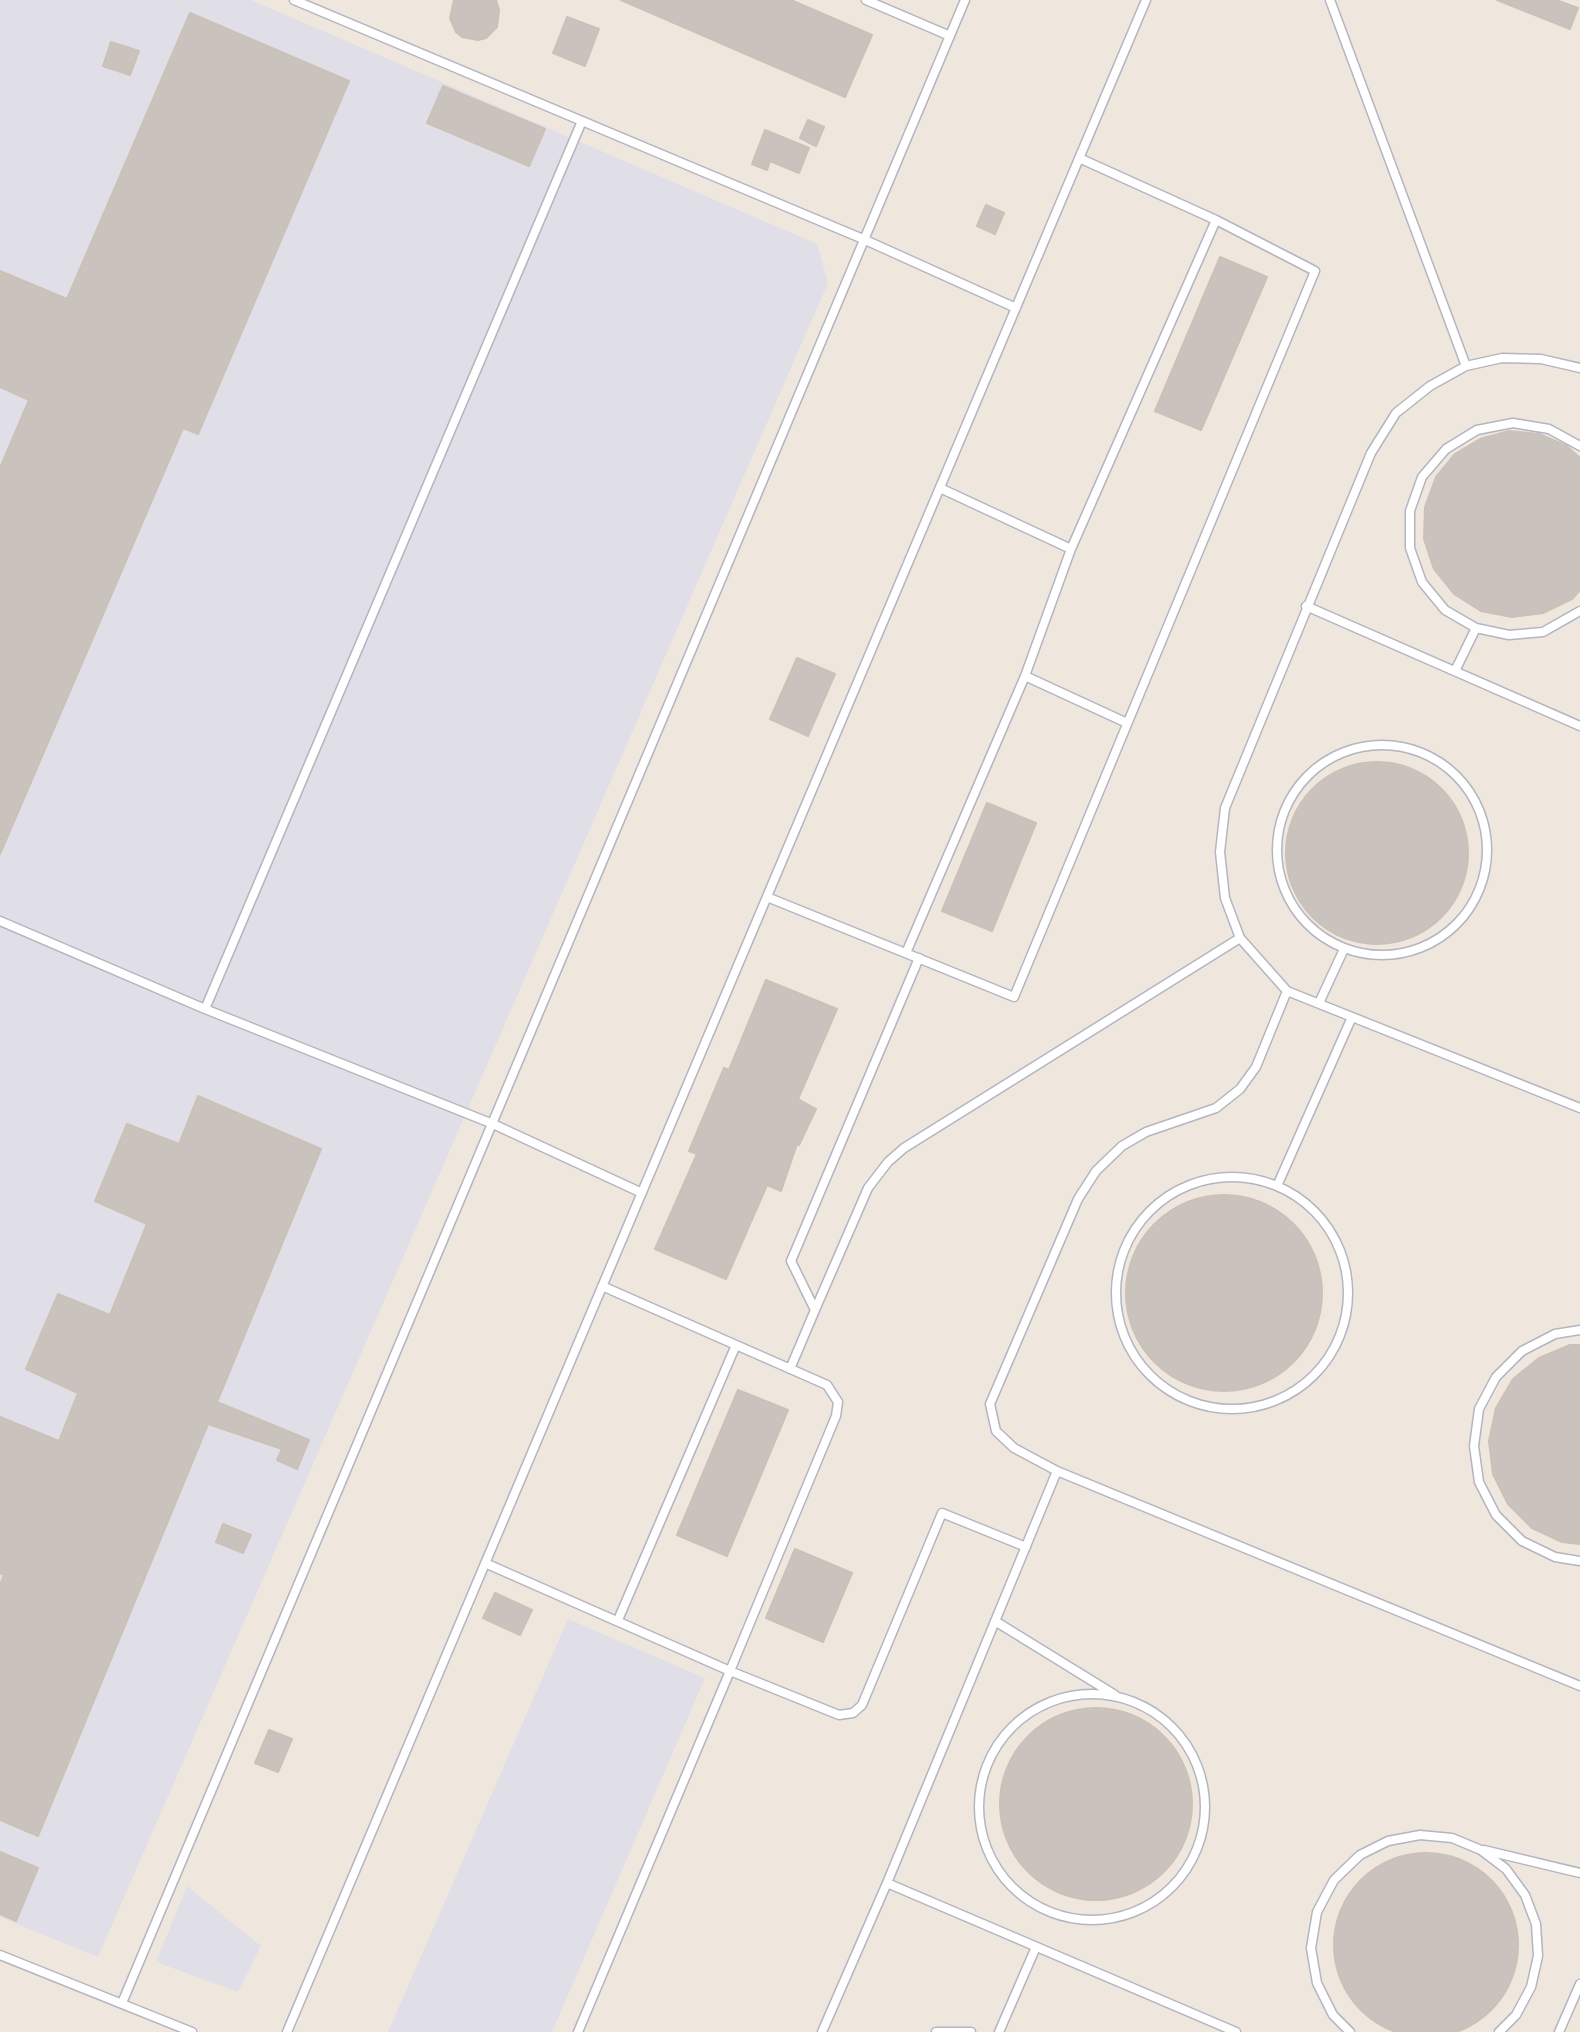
<!DOCTYPE html>
<html>
<head>
<meta charset="utf-8">
<style>
	body { margin:0 }
	canvas { display:block; background:#efe6de }
</style>
</head>
<body>
<canvas width="1580" height="2032"></canvas>
<script>
const ctx = document.querySelector('canvas').getContext('2d');
ctx.lineJoin = 'round';
function fillPath(path, color) { ctx.fillStyle = color; ctx.fill(path, 'evenodd'); }
const poly = rows => new Path2D(rows.map(r => 'M' + r).join(''));
function strokePath(path, color, width, dash) { ctx.strokeStyle = color; ctx.lineWidth = width; ctx.lineCap = dash ? 'butt' : 'round'; ctx.setLineDash(dash || []); ctx.stroke(path); }
const industrial = poly([
	[0,0,251,0,817,244,828,283,98,1957,0,1917],
	[568,1619,705,1678,552,2032,388,2032],
	[187,1886,261,1946,238,1992,156,1962]
]);
const building = poly([
	[454,0,496,0,499,10,497,27,486,38,478,40,462,37,456,32,450,18,454,0],
	[621,0,791,0,872,35,845,97,621,0],
	[1497,0,1556,0,1578,8,1570,29,1497,0],
	[190,13,349,81,198,434,183,428,0,854,0,468,29,400,0,387,0,271,67,299,190,13],
	[567,17,599,29,585,66,553,53,567,17],
	[111,42,139,51,130,75,103,66,111,42],
	[443,86,545,129,529,166,427,123,443,86],
	[808,120,824,127,816,146,800,138,808,120],
	[765,130,809,148,799,173,770,161,767,170,752,164,765,130],
	[986,205,1004,213,995,234,977,226,986,205],
	[1220,257,1267,277,1201,430,1155,411,1220,257],
	[1509,431,1539,434,1567,446,1580,458,1580,590,1572,599,1543,613,1512,617,1481,611,1454,594,1434,569,1424,539,1425,507,1436,477,1455,454,1480,439,1509,431],
	[797,658,835,674,808,736,770,719,797,658],
	'1286 853a91 91 0 1 1 182 0a91 91 0 1 1-182 0Z',
	[987,803,1036,823,992,931,942,911,987,803],
	[766,980,837,1009,798,1099,816,1109,799,1145,797,1144,781,1191,767,1185,726,1279,655,1249,697,1154,689,1151,724,1068,729,1070,766,980],
	[198,1096,321,1149,217,1402,309,1440,297,1469,277,1460,282,1449,208,1424,38,1836,0,1820,0,1585,4,1575,0,1573,0,1417,59,1441,78,1393,26,1369,58,1294,110,1315,147,1224,95,1201,127,1124,179,1144,198,1096],
	'1126 1293a98 98 0 1 1 196 0a98 98 0 1 1-196 0Z',
	[1570,1345,1580,1345,1580,1544,1562,1542,1532,1528,1508,1504,1493,1474,1489,1441,1496,1408,1513,1379,1539,1358,1570,1345],
	[738,1390,788,1410,727,1556,677,1535,738,1390],
	[223,1524,251,1535,243,1553,216,1542,223,1524],
	[795,1549,852,1573,823,1642,766,1618,795,1549],
	[495,1593,532,1610,520,1635,483,1618,495,1593],
	'1000 1804a96 96 0 1 1 192 0a96 96 0 1 1-192 0Z',
	[269,1730,292,1739,278,1772,255,1763,269,1730],
	[0,1852,38,1868,16,1921,0,1914,0,1852],
	'1334 1945a92 92 0 1 1 184 0a92 92 0 1 1-184 0Z'
]);
const service = poly([
	[294,0,863,239,1016,308],
	[866,0,950,36],
	[1330,0,1466,366],
	[1580,368,1541,359,1502,358,1466,366,1430,386,1396,413,1371,453,1225,808,1220,852,1225,898,1240,938,1287,991,1580,1108],
	[1580,446,1549,429,1513,423,1477,430,1446,449,1422,477,1410,511,1410,548,1422,582,1445,610,1476,628,1509,635,1543,632,1580,611],
	[940,488,1071,549],
	[1306,606,1580,726],
	[1455,671,1476,628],
	[1025,676,1127,723],
	'1277 850a105 105 0 1 1 210 0a105 105 0 1 1-210 0Z',
	[767,897,1014,997,1315,271,1216,220,1079,158],
	[0,921,205,1009,493,1124,642,1193],
	[906,953,1025,676,1071,549,1216,220],
	[1287,991,1256,1067,1240,1089,1216,1108,1146,1132,1122,1146,1096,1171,1078,1199,990,1404,996,1431,1014,1448,1057,1471,1580,1686],
	[1319,1003,1344,949],
	[205,1009,582,121],
	'1116 1293a116 116 0 1 1 232 0a116 116 0 1 1-232 0Z',
	[1277,1186,1352,1017],
	[602,1286,736,1345,618,1620],
	[815,1310,868,1188,888,1162,904,1148,1240,938],
	[1580,1330,1555,1334,1522,1351,1496,1377,1479,1409,1474,1446,1479,1482,1496,1515,1522,1541,1555,1557,1580,1561],
	[736,1345,827,1385,838,1402,836,1416,730,1671,839,1715,853,1713,862,1705,942,1513,1026,1547],
	[790,1369,815,1310,791,1261,919,958],
	[485,1563,730,1671,578,2032],
	[995,1621,1115,1695],
	'979 1807a113 113 0 1 1 226 0a113 113 0 1 1-226 0Z',
	[1484,1850,1580,1873],
	[887,1883,1236,2032],
	[0,1955,192,2032],
	[122,2003,965,0],
	[287,2032,1146,0],
	[822,2032,887,1883,1057,1471],
	[936,2032,971,2032],
	[999,2032,1036,1947],
	[1350,2032,1333,2015,1317,1983,1311,1948,1317,1912,1334,1880,1360,1855,1388,1841,1420,1835,1452,1838,1481,1850,1506,1869,1525,1895,1536,1924,1538,1956,1531,1987,1516,2015,1499,2032],
	[1559,2032,1580,1984]
]);
fillPath(industrial, '#e0dfe7');
fillPath(building, '#cac3bd');
strokePath(building, '#cbc1b7', 2);
strokePath(service, '#b2b6c1', 11);
strokePath(service, '#fff', 8);
</script>
</body>
</html>
